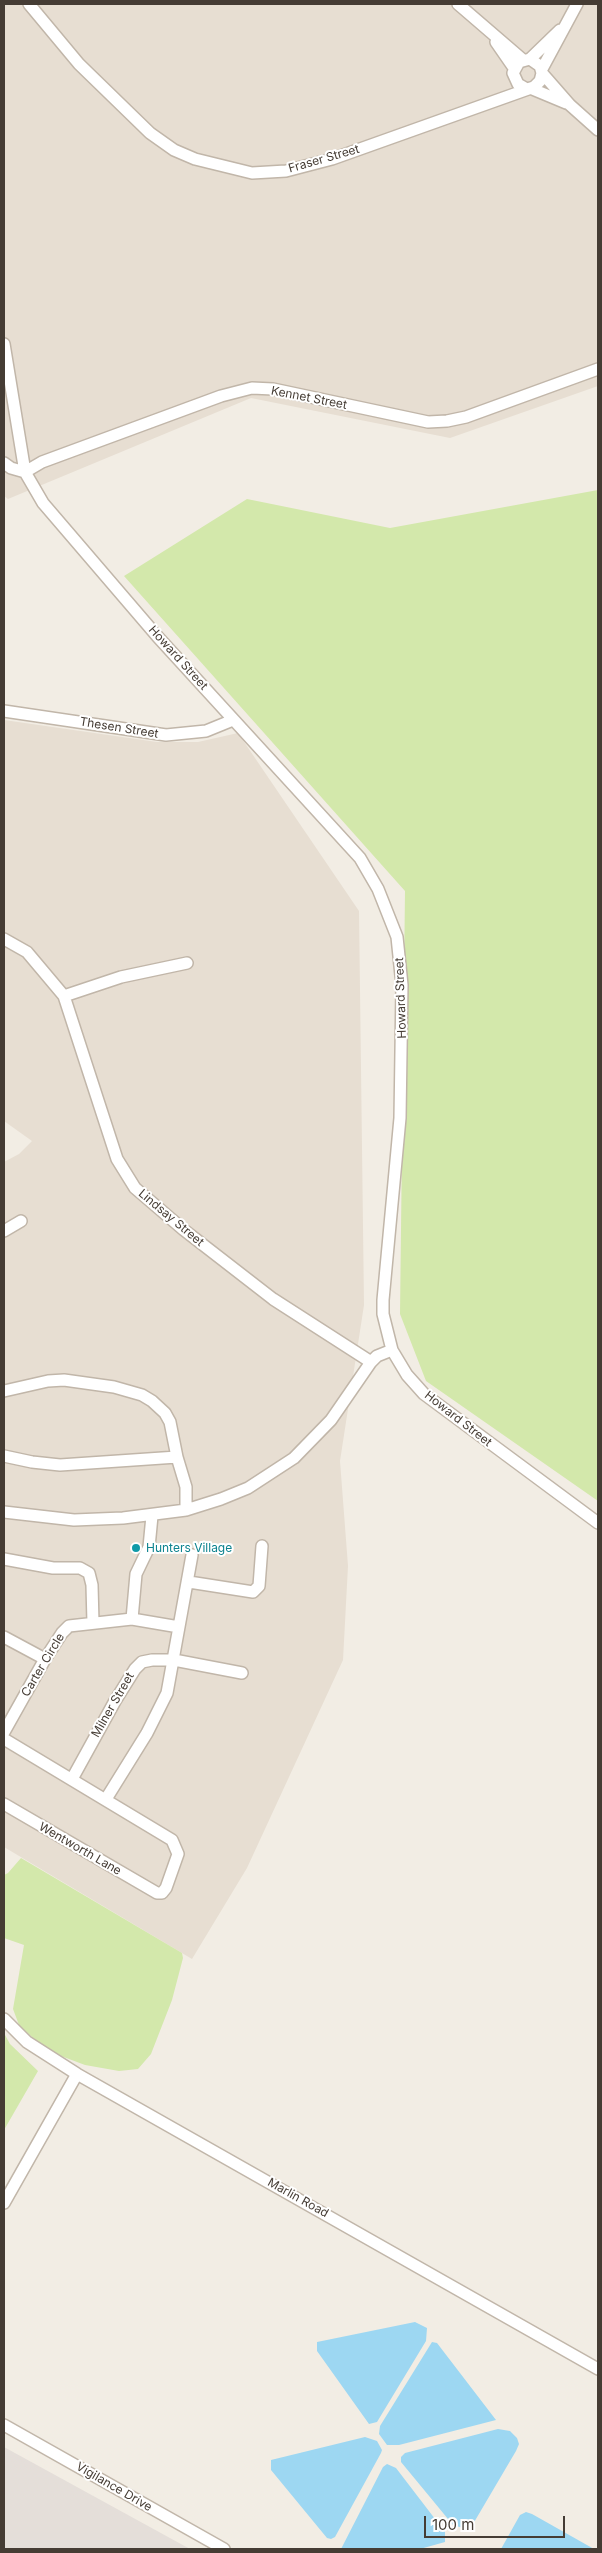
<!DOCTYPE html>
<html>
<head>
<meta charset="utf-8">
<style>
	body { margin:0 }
	#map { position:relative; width:602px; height:2553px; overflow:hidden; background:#f2ede4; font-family:Inter,sans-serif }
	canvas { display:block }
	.frame { position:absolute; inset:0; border:5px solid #453c34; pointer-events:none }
	.scale { position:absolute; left:424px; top:2516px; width:141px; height:22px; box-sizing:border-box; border:2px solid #453c34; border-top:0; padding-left:6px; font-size:15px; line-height:18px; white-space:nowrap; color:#453c34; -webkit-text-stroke:4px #fff; paint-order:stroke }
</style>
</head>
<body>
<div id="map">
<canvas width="602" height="2553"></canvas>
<div class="frame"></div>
<div class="scale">100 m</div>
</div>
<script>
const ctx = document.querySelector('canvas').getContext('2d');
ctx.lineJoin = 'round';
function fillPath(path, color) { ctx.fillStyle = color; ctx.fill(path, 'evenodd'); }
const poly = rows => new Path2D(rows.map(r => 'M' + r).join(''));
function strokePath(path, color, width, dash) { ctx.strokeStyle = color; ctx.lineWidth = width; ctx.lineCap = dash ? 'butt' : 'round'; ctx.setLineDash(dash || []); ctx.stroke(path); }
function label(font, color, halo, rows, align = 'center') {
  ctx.font = font + ' Inter,sans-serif'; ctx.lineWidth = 4; ctx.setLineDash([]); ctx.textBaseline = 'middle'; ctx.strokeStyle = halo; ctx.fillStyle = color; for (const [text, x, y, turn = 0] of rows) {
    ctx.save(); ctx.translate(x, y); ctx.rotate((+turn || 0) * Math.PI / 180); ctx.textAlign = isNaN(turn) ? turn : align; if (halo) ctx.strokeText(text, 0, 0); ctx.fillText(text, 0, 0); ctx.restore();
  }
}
const residential = poly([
	[4,4,598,4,598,386,450,438,251,398,8,499,4,496],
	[4,720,157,742,198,742,238,733,359,911,364,1305,340,1461,348,1566,343,1660,247,1868,192,1959,4,1847,4,1162,19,1154,32,1141,4,1121]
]);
const industrial = poly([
	[4,2447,190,2549,4,2549]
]);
const green = poly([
	[598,490,598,1501,426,1381,400,1314,405,891,124,576,247,499,390,528],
	[21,1858,182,1953,183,1958,172,2000,151,2054,138,2069,119,2071,85,2065,61,2056,36,2041,19,2025,13,2009,24,1945,4,1938,4,1875,8,1873],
	[4,2033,10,2044,38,2071,4,2130]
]);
const water = poly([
	[415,2322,427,2328,426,2341,377,2422,369,2424,317,2351,317,2342],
	[432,2342,437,2343,496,2420,399,2445,387,2445,379,2434,380,2426],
	[498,2429,510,2431,517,2438,519,2444,516,2451,473,2524,463,2528,453,2525,401,2462,401,2457,405,2453],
	[365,2437,377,2441,382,2450,381,2453,335,2537,331,2539,327,2538,271,2470,271,2460],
	[387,2464,396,2468,445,2532,445,2542,420,2549,341,2549,383,2467],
	[526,2512,532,2514,594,2549,501,2549,520,2515]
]);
const street = poly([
	[29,4,79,64,150,133,174,150,195,159,252,173,286,171,332,159,534,87,540,81,542,73,540,66,530,59,519,62,513,73,518,84,525,88],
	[458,4,523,60],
	[496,42,514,68],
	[530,59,560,30],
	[542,69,577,4],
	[542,73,570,105,598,130],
	[530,88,566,103],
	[4,344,25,472,43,503,157,636,360,858,378,889,397,937,402,985,400,1118,383,1300,383,1314,392,1350,407,1375,424,1394,598,1523],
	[4,463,11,468,25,472],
	[25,472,42,462,221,396,252,388,273,389,428,422,447,421,466,417,598,369],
	[4,711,166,735,206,731,233,720],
	[4,939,27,952,64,996,117,1159,135,1188,184,1230,273,1299,371,1362],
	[64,996,121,977,187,963],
	[4,1231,21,1221],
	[4,1391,48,1381,64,1380,114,1387,142,1395,152,1401,165,1413,170,1422,177,1457,186,1487,186,1510],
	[4,1456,32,1462,60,1465,177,1457],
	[4,1512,74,1520,123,1518,186,1510,221,1499,248,1488,294,1458,331,1420,371,1362,377,1356,392,1350],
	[4,1559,53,1568,80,1568,89,1573,92,1585,93,1623],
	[189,1582,253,1592,259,1586,262,1546],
	[132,1619,136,1574,149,1547,152,1516],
	[4,1637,45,1659],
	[4,1732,45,1659,62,1633,69,1626,132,1619,179,1627],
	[4,1739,172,1840,178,1854,166,1888,162,1893,157,1893,4,1804],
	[72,1779,115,1701,135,1669,142,1662,152,1660,174,1660,242,1673],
	[106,1799,147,1733,167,1693,192,1555],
	[4,2019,27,2042,77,2074,598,2369],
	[4,2203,77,2074],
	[4,2425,224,2549]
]);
const markers = [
	[136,1548,5,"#0f9aa8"]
];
const streetNames = [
	["Fraser Street",324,159,-16],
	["Kennet Street",309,398,11],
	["Howard Street",178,658,48],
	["Thesen Street",119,728,9],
	["Howard Street",401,998,-92],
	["Lindsay Street",171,1218,40],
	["Howard Street",458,1419,38],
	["Carter Circle",43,1665,-59],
	["Milner Street",113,1705,-60],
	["Wentworth Lane",80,1849,30],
	["Marlin Road",298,2198,29],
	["Vigilance Drive",114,2487,30]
];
const cultureNames = [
	["Hunters Village",146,1548]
];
fillPath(residential, '#e7ded2');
fillPath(industrial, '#e4ded9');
fillPath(green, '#d3e8ab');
fillPath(water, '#9dd7f2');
strokePath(street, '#c1b6a9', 14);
strokePath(street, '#fff', 11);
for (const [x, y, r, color] of markers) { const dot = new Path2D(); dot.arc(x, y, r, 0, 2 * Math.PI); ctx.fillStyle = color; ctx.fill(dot); strokePath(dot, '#fff', 2); }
label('12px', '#453c34', '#fff', streetNames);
label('12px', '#0d838f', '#fff', cultureNames, 'left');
</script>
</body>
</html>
